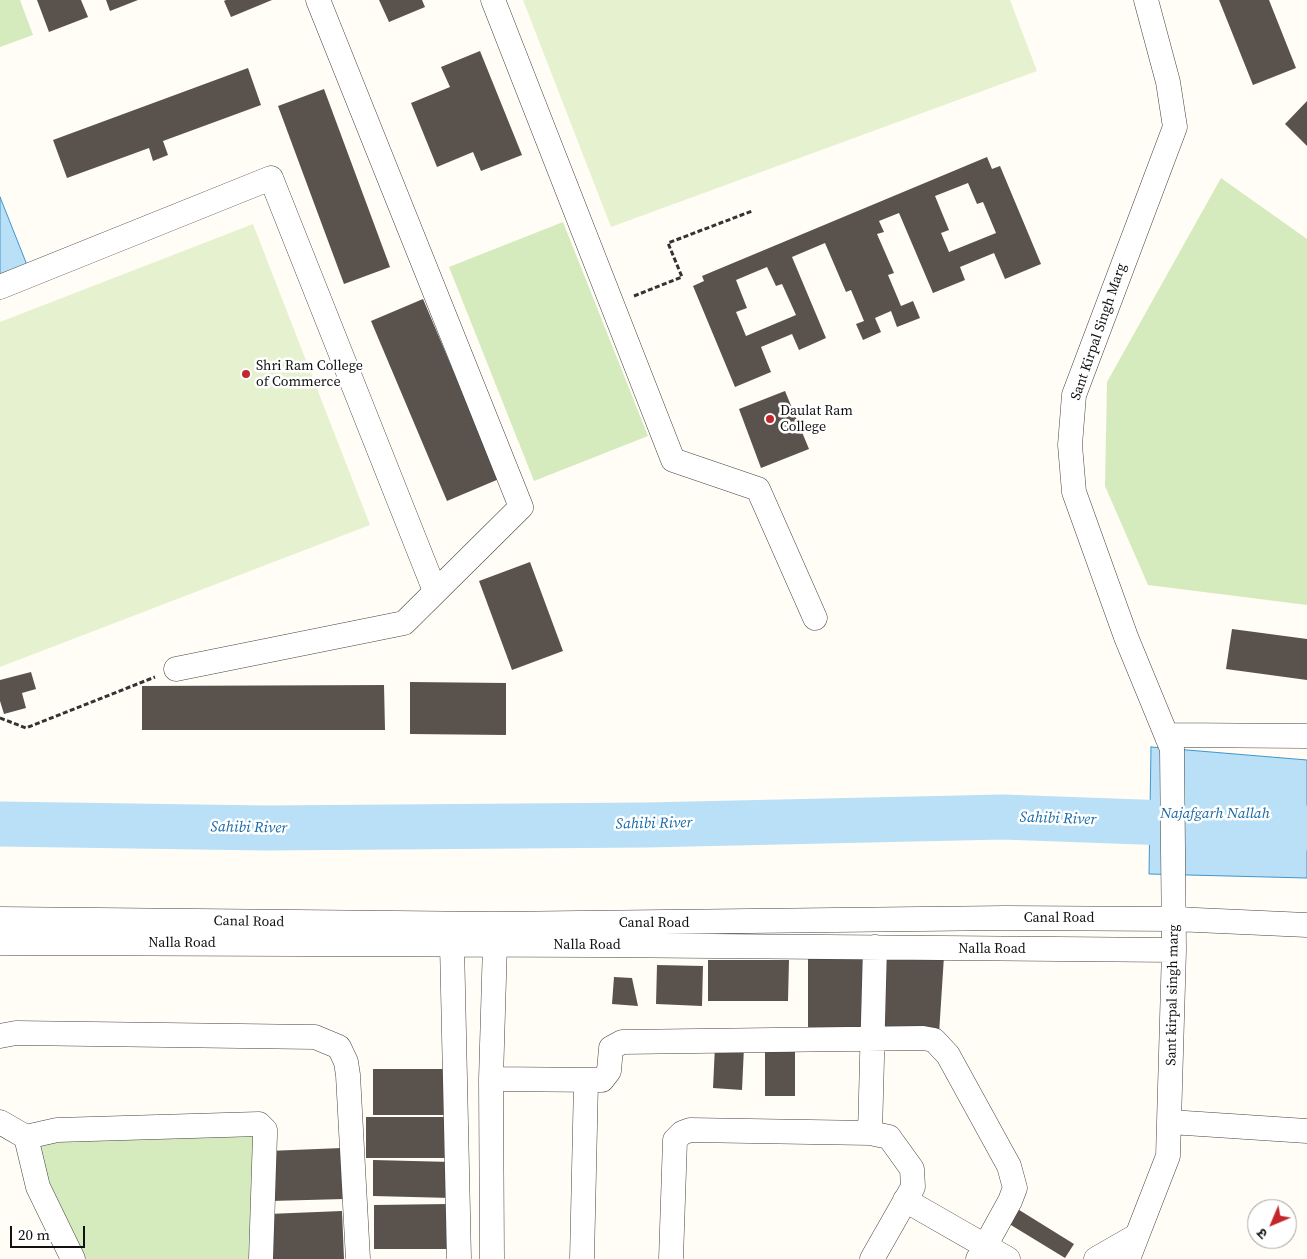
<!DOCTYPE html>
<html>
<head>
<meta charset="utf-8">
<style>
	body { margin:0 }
	#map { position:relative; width:1307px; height:1259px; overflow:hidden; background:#fffdf5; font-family:"Source Serif 4","Noto Sans Devanagari",serif }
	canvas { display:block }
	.north { position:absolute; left:1247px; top:1199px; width:50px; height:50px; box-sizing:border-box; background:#fff; border:1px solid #a0a0a0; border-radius:50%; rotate:225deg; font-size:14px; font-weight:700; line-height:20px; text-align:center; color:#111 }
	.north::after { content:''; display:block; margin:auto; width:18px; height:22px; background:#c4262e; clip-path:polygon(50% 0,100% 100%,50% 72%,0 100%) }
	.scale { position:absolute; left:10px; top:1226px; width:75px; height:22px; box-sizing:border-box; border:2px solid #111; border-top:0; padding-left:6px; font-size:15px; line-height:18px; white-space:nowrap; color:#111; -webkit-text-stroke:4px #fff; paint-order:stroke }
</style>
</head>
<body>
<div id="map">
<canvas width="1307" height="1259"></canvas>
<div class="north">उ</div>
<div class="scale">20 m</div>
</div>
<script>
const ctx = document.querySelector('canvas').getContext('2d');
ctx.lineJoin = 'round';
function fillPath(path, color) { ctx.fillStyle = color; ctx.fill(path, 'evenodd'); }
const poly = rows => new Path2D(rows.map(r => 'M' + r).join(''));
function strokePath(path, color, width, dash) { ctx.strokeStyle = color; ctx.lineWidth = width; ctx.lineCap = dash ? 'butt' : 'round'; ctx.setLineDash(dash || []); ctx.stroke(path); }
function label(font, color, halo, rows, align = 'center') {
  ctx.font = font + ' "Source Serif 4",serif'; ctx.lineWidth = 5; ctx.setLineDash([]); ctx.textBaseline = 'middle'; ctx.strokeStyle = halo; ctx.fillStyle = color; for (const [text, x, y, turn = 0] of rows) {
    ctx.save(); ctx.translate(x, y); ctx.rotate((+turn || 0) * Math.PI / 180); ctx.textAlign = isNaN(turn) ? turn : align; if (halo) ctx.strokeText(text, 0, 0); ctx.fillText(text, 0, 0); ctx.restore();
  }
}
const green = poly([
	[0,0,20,0,33,35,0,47],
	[1221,178,1307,239,1307,605,1148,585,1105,486,1107,382],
	[563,222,648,436,534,481,449,267],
	[261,1119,250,1259,83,1259,29,1152,87,1122]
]);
const pitch = poly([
	[523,0,1010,0,1037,71,611,227],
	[253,224,370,525,0,667,0,322]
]);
const water = poly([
	[0,197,27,265,0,274,0,197],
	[1151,747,1307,760,1307,878,1149,874,1151,747]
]);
const river = poly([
	[0,824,266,828,646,825,1003,817,1307,828]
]);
const building = poly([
	[37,0,81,0,88,17,49,32],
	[106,0,138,0,110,11],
	[226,0,272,0,231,17,224,1],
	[379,0,422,0,425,7,389,22],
	[1219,0,1269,0,1296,68,1253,85],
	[480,51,522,155,481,171,473,152,437,167,411,103,450,87,441,67],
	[248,68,261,105,163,141,168,155,153,161,149,148,67,178,53,140],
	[324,89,390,267,344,284,278,106],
	[1307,101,1307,146,1285,124],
	[987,157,992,169,1000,166,1041,264,1005,279,994,253,960,267,965,280,933,293,899,213,879,221,884,232,877,234,894,273,888,275,901,306,913,301,920,318,897,327,891,311,875,318,881,332,863,340,856,324,864,321,851,290,846,292,825,243,792,257,826,338,799,350,792,334,761,347,771,372,735,387,693,286,704,281,702,276],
	[968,183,977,204,983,202,996,233,949,252,941,233,949,230,935,196],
	[767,267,776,286,782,284,796,315,746,336,736,312,747,308,736,280],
	[423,299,499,479,447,501,371,321],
	[785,391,809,449,761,468,739,409],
	[530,562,563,651,512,670,479,581],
	[1232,629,1307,639,1307,680,1226,669],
	[31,672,36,689,22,693,26,708,4,714,0,701,0,680],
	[410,682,506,683,506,735,410,734],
	[384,685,385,730,142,730,142,686],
	[887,952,944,956,939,1034,883,1031],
	[808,958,868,959,868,1035,808,1034],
	[708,960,789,960,788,1001,708,1001],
	[657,965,703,966,702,1006,656,1004],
	[614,977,632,978,638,1006,612,1004],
	[715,1046,744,1047,742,1090,713,1088],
	[765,1051,795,1052,795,1096,765,1096],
	[373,1069,447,1069,448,1115,373,1115],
	[366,1117,448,1117,448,1158,366,1158],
	[342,1148,344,1199,270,1201,268,1151],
	[373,1160,452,1162,451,1198,373,1196],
	[449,1204,450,1249,374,1249,374,1205],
	[1016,1208,1074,1244,1065,1258,1006,1222],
	[342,1211,344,1259,270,1259,268,1214]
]);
const path = poly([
	[634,296,682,277,668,243,752,211],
	[0,718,26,728,155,677]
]);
const minor = poly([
	[493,0,673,460,758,489,815,618],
	[0,287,271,178,435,591],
	[176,669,404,623,521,507,318,0],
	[1168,735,1307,736],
	[0,919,494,924,1005,918,1174,919,1307,925],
	[0,943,594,945,1174,950],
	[452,944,459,1259],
	[0,1036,16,1033,315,1037,339,1047,346,1062,348,1075,358,1259],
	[491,1079,602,1080,609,1071,611,1048,622,1042,923,1038,934,1040,948,1055,1009,1166,1015,1188,1010,1201,978,1259],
	[0,1122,26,1137,57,1130,259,1124,265,1130,265,1135,261,1259],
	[1170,1122,1307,1131],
	[870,1133,875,947],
	[26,1137,38,1187,73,1259],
	[905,1200,1008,1259],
	[492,1259,491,1079,495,944],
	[582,1259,586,1082],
	[671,1259,675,1140,682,1133,690,1130,870,1133,889,1137,912,1169,913,1187,872,1259],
	[1096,1259,1136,1236],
	[1128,1259,1168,1156,1174,950,1172,749,1126,637,1074,492,1070,445,1074,395,1175,127,1168,82,1146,0]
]);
const markers = [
	[246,374,5,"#c4262e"],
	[770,419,5,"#c4262e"]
];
const streetNames = [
	["Sant Kirpal Singh Marg",1099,332,-71],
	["Canal Road",1059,918],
	["Canal Road",249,922,1],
	["Canal Road",654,923],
	["Nalla Road",182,943],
	["Nalla Road",587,945],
	["Nalla Road",992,949],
	["Sant kirpal singh marg",1173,995,-89]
];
const poiNames = [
	["Shri Ram College",256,366],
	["of Commerce",256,382],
	["Daulat Ram",780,411],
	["College",780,427]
];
const waterNames = [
	["Najafgarh Nallah",1215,814],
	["Sahibi River",1058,819,2],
	["Sahibi River",654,824,-1],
	["Sahibi River",249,828,1]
];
fillPath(green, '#d5ebbd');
fillPath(pitch, '#e6f2cf');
fillPath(water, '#b9e0f7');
strokePath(water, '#3f96cf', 1);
strokePath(river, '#b9e0f7', 45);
fillPath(building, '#5a524d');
strokePath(minor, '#444', 25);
strokePath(path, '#333', 3, [5, 2.5]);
strokePath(minor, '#fff', 24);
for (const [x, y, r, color] of markers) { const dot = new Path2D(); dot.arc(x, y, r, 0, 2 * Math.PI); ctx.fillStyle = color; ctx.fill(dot); strokePath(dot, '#fff', 2); }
label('14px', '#111', '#fff', streetNames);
label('14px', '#111', '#fff', poiNames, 'left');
label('italic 15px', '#1768a6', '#fff', waterNames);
</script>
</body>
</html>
